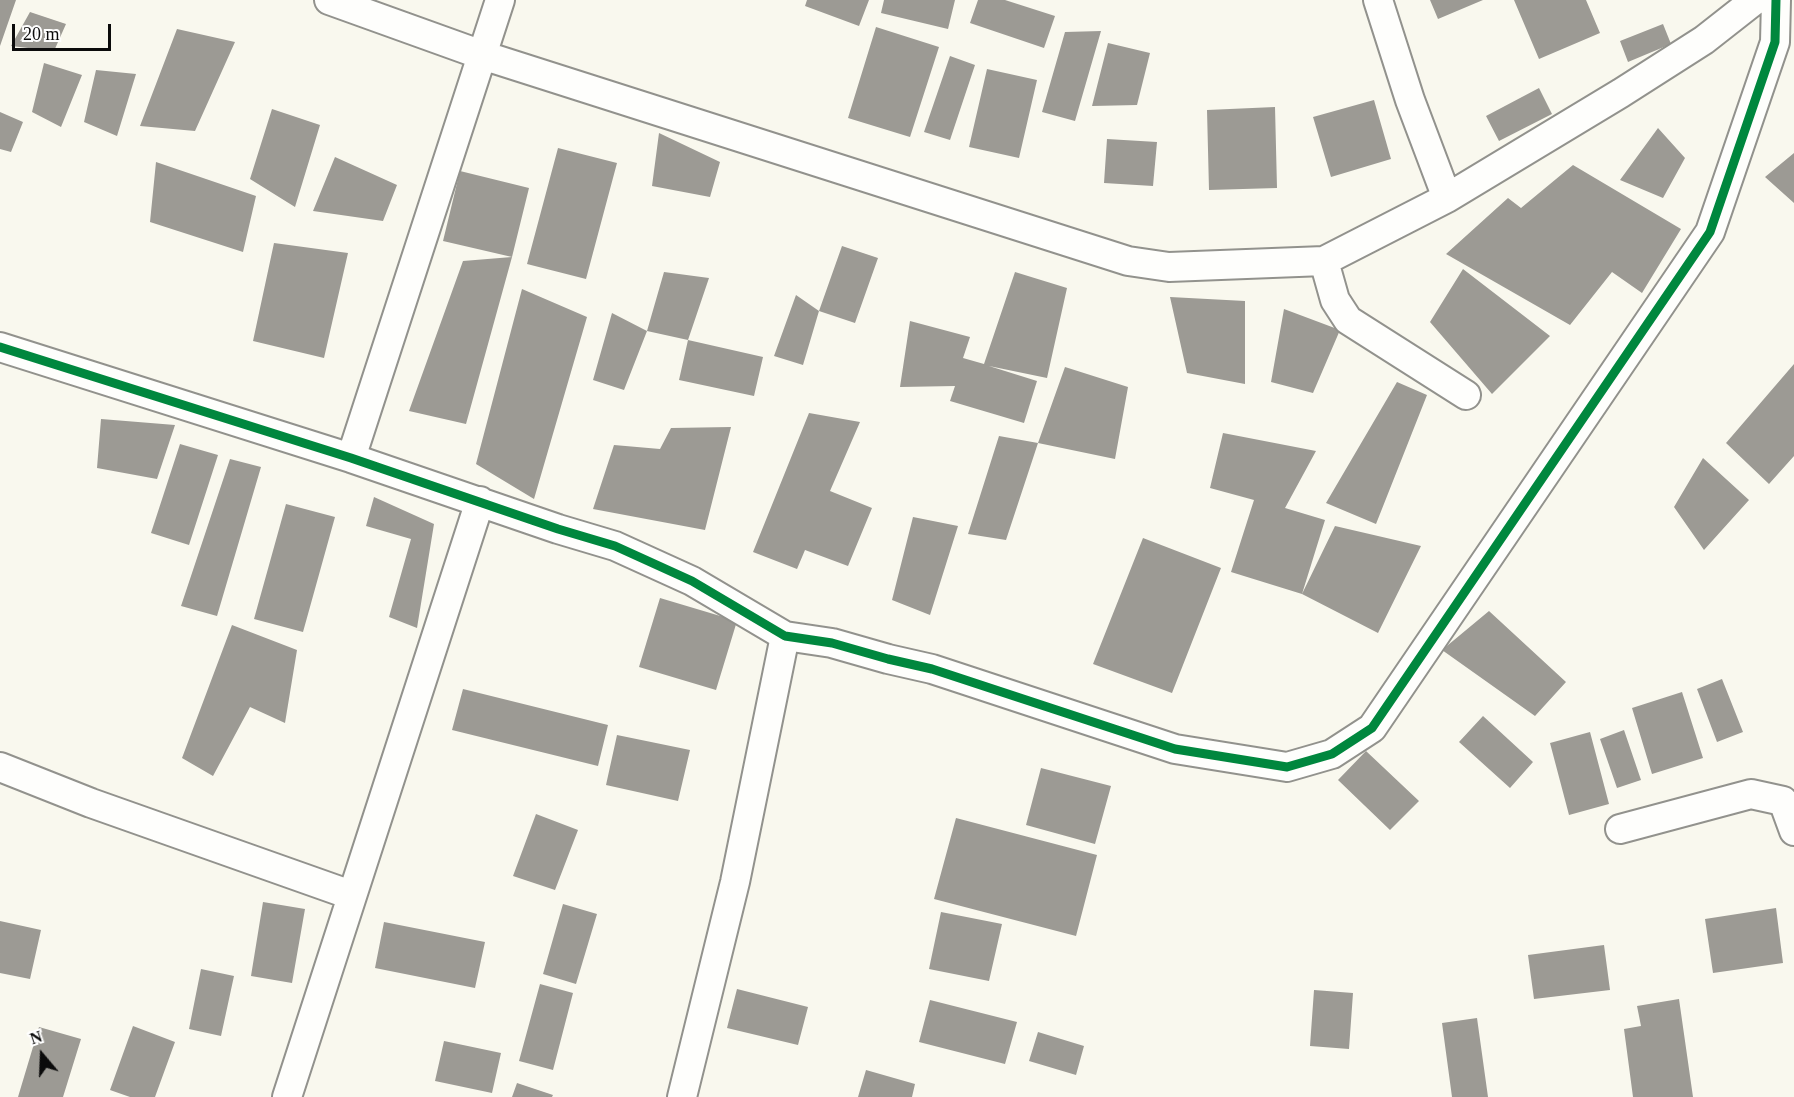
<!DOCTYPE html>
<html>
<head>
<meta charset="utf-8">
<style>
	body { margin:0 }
	#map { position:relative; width:1794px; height:1097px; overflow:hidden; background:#f9f8ee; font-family:"Times New Roman",serif }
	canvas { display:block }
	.north { position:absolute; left:12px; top:1025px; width:60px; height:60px; -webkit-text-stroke:4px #fff; paint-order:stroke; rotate:341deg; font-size:16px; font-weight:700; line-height:24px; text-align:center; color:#0b0b0b }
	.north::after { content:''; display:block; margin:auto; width:21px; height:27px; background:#0b0b0b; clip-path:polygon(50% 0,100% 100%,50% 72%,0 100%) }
	.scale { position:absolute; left:12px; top:24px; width:99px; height:27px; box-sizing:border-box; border:3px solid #0b0b0b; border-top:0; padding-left:8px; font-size:18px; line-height:21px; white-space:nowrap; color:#0b0b0b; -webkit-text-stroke:4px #fff; paint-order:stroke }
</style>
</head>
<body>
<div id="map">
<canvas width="1794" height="1097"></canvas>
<div class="north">N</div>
<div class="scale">20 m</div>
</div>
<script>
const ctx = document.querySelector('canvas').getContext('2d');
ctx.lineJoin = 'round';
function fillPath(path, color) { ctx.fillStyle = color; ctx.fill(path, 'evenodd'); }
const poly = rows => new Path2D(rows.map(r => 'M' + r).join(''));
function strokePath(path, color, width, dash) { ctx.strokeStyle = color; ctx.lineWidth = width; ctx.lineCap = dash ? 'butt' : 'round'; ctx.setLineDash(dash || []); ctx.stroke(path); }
const building = poly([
	[0,0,16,0,0,46],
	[807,0,869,0,859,26,805,6],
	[884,0,955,0,948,29,881,13],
	[978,0,1005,0,1055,16,1044,48,970,23],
	[1430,0,1483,0,1438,19],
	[1514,0,1586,0,1600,33,1539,59],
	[30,12,66,24,54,51,11,46],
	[1663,24,1671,44,1628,62,1620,41],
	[876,27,939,47,910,137,848,118],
	[177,29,235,42,195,131,140,126],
	[1101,31,1075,121,1042,112,1065,32],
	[1108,43,1150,53,1137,105,1092,106],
	[950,56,975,65,950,140,924,132],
	[44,63,82,75,61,127,32,112],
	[987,69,1037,80,1019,158,969,147],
	[96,70,136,74,117,136,84,122],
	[1539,88,1552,114,1499,141,1486,116],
	[1374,100,1391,159,1331,177,1313,117],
	[1275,107,1277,188,1209,190,1207,110],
	[272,109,320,125,295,207,250,179],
	[0,112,23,122,11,152,0,149],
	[1658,128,1685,158,1663,198,1620,180],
	[659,133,720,162,710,197,652,186],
	[1107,139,1157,142,1153,186,1104,183],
	[558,148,617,163,586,279,527,264],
	[1794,153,1794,203,1765,177],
	[335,157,397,185,383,221,313,211],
	[156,162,256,196,243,252,150,222],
	[1573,165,1681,229,1642,293,1612,272,1570,325,1446,254,1508,198,1521,208],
	[460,171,529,188,512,257,443,241],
	[274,243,348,253,324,358,253,341],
	[842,246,878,258,855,323,819,311,803,365,774,356,796,295,819,311],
	[512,257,466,424,409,411,463,261],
	[1463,269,1550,336,1492,394,1430,322],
	[664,272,709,278,688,340,763,357,754,396,679,380,688,340,647,331],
	[1015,272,1067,288,1047,378,989,366,1037,381,1024,423,950,401,955,386,900,387,910,321,970,337,963,358,984,364],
	[522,289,587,317,534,499,476,464],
	[1170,297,1245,301,1245,384,1187,373],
	[1284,309,1340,330,1313,393,1271,382],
	[612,313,647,331,624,390,593,380],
	[1794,364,1794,456,1769,484,1726,443],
	[1065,367,1128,387,1115,459,1038,443],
	[1397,382,1427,395,1376,524,1326,503],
	[809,413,860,422,830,491,872,508,848,566,805,550,797,569,753,552],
	[101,419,175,425,157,479,97,468],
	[731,427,705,530,593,509,614,445,660,449,671,428],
	[1223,433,1316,451,1285,508,1325,520,1302,594,1231,572,1254,500,1210,488],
	[999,436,1038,443,1006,540,968,534],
	[180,444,218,455,189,545,151,533],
	[1703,458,1749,500,1704,550,1674,507],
	[230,459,261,467,217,616,181,606],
	[374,497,434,524,417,628,389,617,411,539,366,526],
	[286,504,335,517,303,632,254,619],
	[913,517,958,526,930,615,892,600],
	[1335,526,1421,546,1378,633,1302,594],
	[1143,538,1221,568,1172,693,1093,664],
	[660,598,737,621,716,690,639,667],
	[1489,611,1566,682,1535,716,1442,650],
	[232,625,297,650,285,723,250,707,213,776,182,758],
	[1722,679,1743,732,1717,742,1697,689],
	[463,689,608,725,598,766,452,730],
	[1682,692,1703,758,1652,774,1632,708],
	[1483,716,1533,762,1510,788,1459,742],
	[1624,730,1641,780,1617,788,1600,739],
	[1590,732,1609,804,1569,815,1550,743],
	[617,735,690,750,678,801,606,785],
	[1366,751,1419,801,1390,830,1338,780],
	[1041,768,1111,786,1095,844,1026,825],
	[536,814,578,830,555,890,513,876],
	[956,818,1097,855,1076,936,934,899],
	[263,902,305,909,292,983,251,976],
	[563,904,597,914,576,984,543,974],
	[1776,908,1783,963,1713,973,1705,919],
	[941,912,1002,924,989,981,929,969],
	[0,921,41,930,30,979,0,973],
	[384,922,485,942,475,988,375,968],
	[1604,945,1610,990,1534,999,1528,955],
	[201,969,234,976,221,1036,189,1029],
	[540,984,573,993,553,1070,519,1061],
	[737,989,808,1007,798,1045,727,1028],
	[1314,990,1353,993,1349,1049,1310,1046],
	[1679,999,1693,1097,1633,1097,1624,1029,1641,1026,1637,1006],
	[930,1000,1017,1022,1005,1064,919,1042],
	[1477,1018,1488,1097,1452,1097,1442,1023],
	[133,1026,175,1042,155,1097,130,1097,110,1090],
	[39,1027,81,1039,63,1097,18,1097],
	[1038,1032,1084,1046,1076,1075,1029,1061],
	[444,1041,501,1053,492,1093,435,1081],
	[866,1070,915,1084,912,1097,858,1097],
	[517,1083,553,1095,552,1097,512,1097]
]);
const street = poly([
	[329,0,482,55,1128,261,1169,267,1324,261,1447,198,1621,93,1704,40,1755,0],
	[1378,0,1410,100,1447,198],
	[1324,261,1335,300,1348,320,1466,395],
	[0,347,351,458,558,529,615,546,692,581,785,636,832,643,888,659,932,669,1175,749,1287,767,1332,754,1372,728,1710,232,1775,42,1776,0],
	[351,458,500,0],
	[0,767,91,803,351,895],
	[1620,829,1751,794,1783,801,1794,831],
	[287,1097,480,501],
	[682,1097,735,882,785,636]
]);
const cycleway = poly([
	[0,347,351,458,558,529,615,546,692,581,785,636,832,643,888,659,932,669,1175,749,1287,767,1332,754,1372,728,1710,232,1775,42,1776,0]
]);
fillPath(building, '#9c9a94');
strokePath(street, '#92928d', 32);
strokePath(street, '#fefefc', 28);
strokePath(cycleway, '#00873e', 9);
</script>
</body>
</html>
